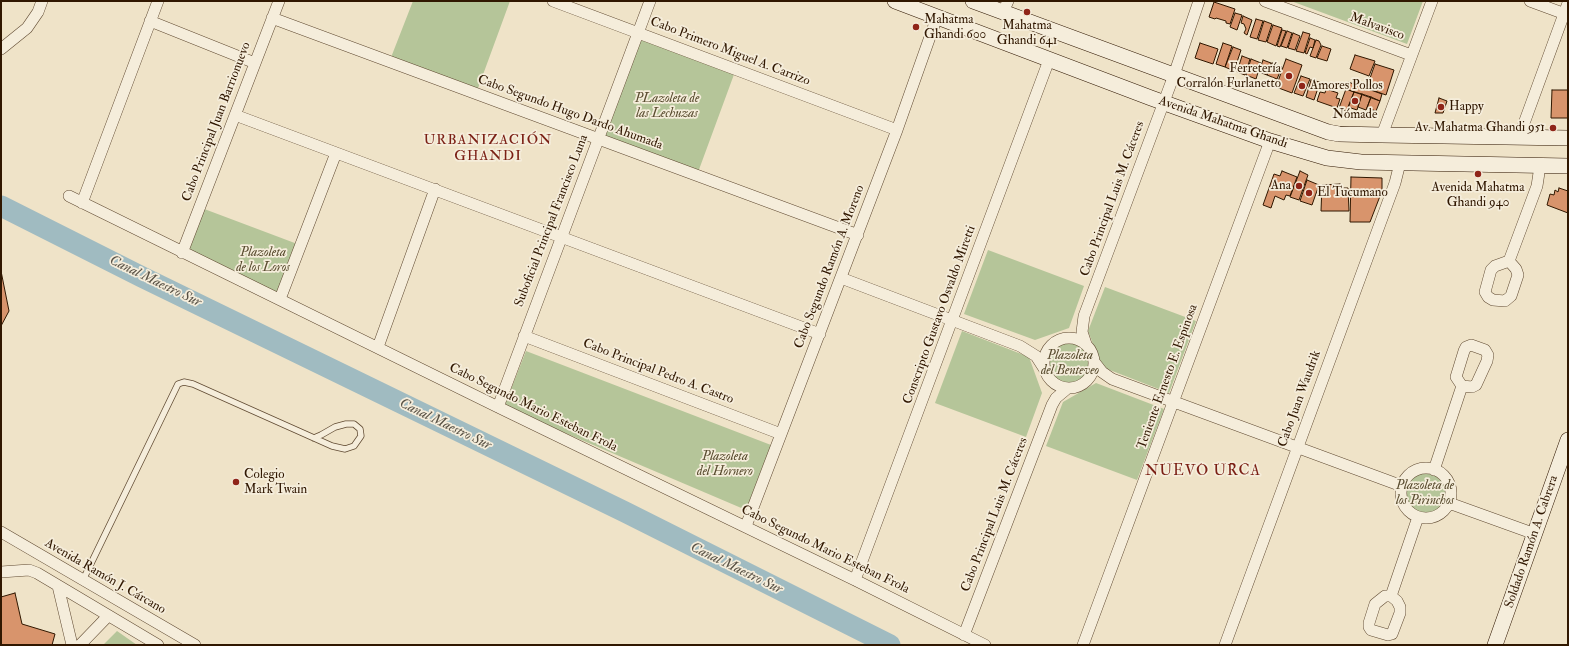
<!DOCTYPE html>
<html>
<head>
<meta charset="utf-8">
<style>
	body { margin:0 }
	#map { position:relative; width:1569px; height:646px; overflow:hidden; background:#efe3c8; font-family:"IM FELL Double Pica",serif }
	canvas { display:block }
	.frame { position:absolute; inset:0; border:2px solid #301700; pointer-events:none }
</style>
</head>
<body>
<div id="map">
<canvas width="1569" height="646"></canvas>
<div class="frame"></div>
</div>
<script>
const ctx = document.querySelector('canvas').getContext('2d');
ctx.lineJoin = 'round';
function fillPath(path, color) { ctx.fillStyle = color; ctx.fill(path, 'evenodd'); }
const poly = rows => new Path2D(rows.map(r => 'M' + r).join(''));
function strokePath(path, color, width, dash) { ctx.strokeStyle = color; ctx.lineWidth = width; ctx.lineCap = dash ? 'butt' : 'round'; ctx.setLineDash(dash || []); ctx.stroke(path); }
function label(font, color, halo, rows, align = 'center') {
  ctx.font = font + ' "IM FELL Double Pica",serif'; ctx.lineWidth = 3.5; ctx.setLineDash([]); ctx.textBaseline = 'middle'; ctx.strokeStyle = halo; ctx.fillStyle = color; for (const [text, x, y, turn = 0] of rows) {
    ctx.save(); ctx.translate(x, y); ctx.rotate((+turn || 0) * Math.PI / 180); ctx.textAlign = isNaN(turn) ? turn : align; if (halo) ctx.strokeText(text, 0, 0); ctx.fillText(text, 0, 0); ctx.restore();
  }
}
const green = poly([
	[413,1,510,1,477,91,390,60],
	[1291,1,1423,1,1407,44],
	[639,33,736,69,697,175,598,139],
	[199,207,300,245,280,299,182,253],
	[988,250,1084,286,1069,328,1035,340,964,314],
	[1105,287,1196,321,1169,393,1102,367,1088,331],
	[962,331,1029,357,1042,393,1026,437,935,403],
	'1046 363a24 24 0 1 1 48 0a24 24 0 1 1-48 0Z',
	[526,351,771,445,746,510,504,407],
	[1096,383,1164,409,1137,480,1046,446,1063,402],
	'1400 494a25 25 0 1 1 50 0a25 25 0 1 1-50 0Z',
	[117,631,137,645,103,645]
]);
const river = poly([
	[1,206,142,277,625,512,890,645]
]);
const building = poly([
	[1214,2,1235,9,1230,24,1226,23,1226,21,1216,18,1215,19,1209,17,1214,2],
	[1235,13,1242,15,1237,30,1230,27,1235,13],
	[1243,16,1252,20,1247,35,1244,33,1246,29,1244,24,1241,23,1243,16],
	[1256,19,1263,21,1257,39,1250,37,1256,19],
	[1264,21,1272,24,1266,42,1258,40,1264,21],
	[1273,25,1282,28,1276,46,1267,42,1273,25],
	[1282,30,1286,31,1280,47,1277,46,1282,30],
	[1287,31,1292,33,1287,48,1281,46,1287,31],
	[1303,32,1310,34,1304,53,1296,51,1303,32],
	[1293,33,1300,36,1295,50,1288,48,1293,33],
	[1310,38,1315,40,1313,48,1310,47,1307,54,1305,53,1310,38],
	[1316,40,1319,41,1321,45,1316,58,1310,56,1316,40],
	[1200,43,1218,49,1213,64,1195,58,1200,43],
	[1223,43,1232,46,1225,67,1216,64,1223,43],
	[1322,46,1331,49,1327,61,1317,58,1322,46],
	[1233,47,1241,50,1234,71,1225,67,1233,47],
	[1355,55,1375,61,1369,76,1350,69,1355,55],
	[1242,56,1250,59,1245,75,1237,72,1242,56],
	[1251,59,1261,63,1256,79,1246,75,1251,59],
	[1286,59,1302,65,1292,93,1276,87,1286,59],
	[1263,60,1271,63,1267,75,1259,72,1263,60],
	[1272,63,1282,67,1277,79,1267,75,1272,63],
	[1375,64,1394,70,1386,95,1372,90,1374,83,1369,81,1375,64],
	[1301,76,1310,79,1303,96,1294,93,1301,76],
	[1311,80,1320,82,1314,100,1306,97,1311,80],
	[1348,82,1382,94,1380,101,1346,89,1348,82],
	[1326,89,1338,93,1336,98,1340,99,1337,108,1317,101,1320,92,1325,93,1326,89],
	[1346,89,1354,92,1347,111,1339,108,1346,89],
	[1552,90,1568,90,1568,118,1551,118,1552,90],
	[1354,92,1362,94,1357,110,1348,107,1354,92],
	[1362,94,1371,97,1366,110,1358,107,1362,94],
	[1371,97,1380,101,1376,111,1367,108,1371,97],
	[1439,98,1447,101,1443,113,1435,113,1439,98],
	[1282,171,1297,177,1290,196,1286,195,1284,200,1275,196,1271,208,1263,205,1274,174,1280,176,1282,171],
	[1300,171,1308,175,1299,200,1290,197,1300,171],
	[1351,177,1382,178,1382,191,1370,222,1350,222,1351,177],
	[1307,180,1319,185,1312,205,1300,201,1307,180],
	[1340,184,1340,188,1348,188,1349,211,1321,211,1322,185,1340,184],
	[1559,188,1568,191,1568,213,1547,205,1550,194,1554,195,1555,190,1558,192,1559,188],
	[1,271,9,311,1,326,1,271],
	[15,593,22,624,55,634,52,645,1,645,1,597,15,593]
]);
const lane = poly([
	[83,580,178,384,184,382,193,384,332,446,345,449,354,446,361,436,360,429,354,424,346,424,335,427,321,435,314,438]
]);
const street = poly([
	[553,1,897,130],
	[1265,1,1411,55],
	[1530,1,1568,15],
	[1003,12,1008,1],
	[272,18,858,235],
	[150,21,255,63],
	[1,49,27,28,38,12,42,1],
	[235,115,820,334],
	[1382,135,1432,1],
	[1519,137,1568,3],
	[69,196,498,407,855,580,985,645],
	[82,203,158,1],
	[182,253,279,1],
	[1509,261,1516,269,1518,275,1511,296,1505,301,1493,300,1488,297,1485,292,1491,270,1495,266,1509,261,1537,186,1540,166],
	[841,278,1020,346,1036,356,1045,370],
	[280,299,336,153],
	[524,336,781,434],
	'1044 363a25 25 0 1 1 50 0a25 25 0 1 1-50 0Z',
	[1086,344,1082,332,1084,316,1174,75,1199,1],
	[378,347,435,189],
	[1095,363,1102,372,1112,379,1402,486],
	[498,407,650,1],
	'1401 493a25 25 0 1 1 50 0a25 25 0 1 1-50 0Z',
	[1434,470,1462,386,1472,387,1476,385,1487,361,1488,355,1485,350,1471,345,1466,347,1464,351,1456,377,1462,386],
	[1449,503,1535,534],
	[746,526,897,130,937,17],
	[1,532,195,645],
	[1,572,29,570,37,573,158,645],
	[855,580,1049,60],
	[58,586,72,645],
	[1391,596,1397,601,1400,607,1400,613,1392,634,1388,635,1371,630,1369,627,1369,623,1375,604,1385,596,1391,596,1418,517],
	[964,635,1052,405,1056,398,1068,388],
	[80,645,108,616],
	[1083,645,1270,141],
	[1225,645,1395,183,1400,163]
]);
const secondary = poly([
	[895,1,1151,98,1270,141,1327,158,1361,162,1568,166],
	[973,1,1328,132,1339,134,1382,135,1568,138],
	[1495,645,1568,440]
]);
const markers = [
	[1027,12,4,"#8f2418"],
	[916,27,4,"#8f2418"],
	[1289,76,4,"#8f2418"],
	[1302,86,4,"#8f2418"],
	[1355,101,4,"#8f2418"],
	[1441,107,4,"#8f2418"],
	[1553,128,4,"#8f2418"],
	[1478,174,4,"#8f2418"],
	[1299,186,4,"#8f2418"],
	[1309,193,4,"#8f2418"],
	[236,482,4,"#8f2418"]
];
const poiNames = [
	["Mahatma",924,20],
	["Ghandi 600",924,35],
	["Mahatma",1027,26,"center"],
	["Ghandi 641",1027,41,"center"],
	["Ferretería",1281,69,"right"],
	["Corralón Furlanetto",1281,84,"right"],
	["Amores Pollos",1310,86],
	["Happy",1449,107],
	["Nómade",1355,115,"center"],
	["Av. Mahatma Ghandi 951",1545,128,"right"],
	["Ana",1291,186,"right"],
	["Avenida Mahatma",1478,188,"center"],
	["Ghandi 940",1478,203,"center"],
	["El Tucumano",1317,193],
	["Colegio",244,475],
	["Mark Twain",244,490]
];
const streetNames = [
	["Malvavisco",1377,27,20],
	["Cabo Primero Miguel A. Carrizo",730,52,21],
	["Cabo Segundo Hugo Dardo Ahumada",570,113,20],
	["Cabo Principal Juan Barrionuevo",217,122,-69],
	["Avenida Mahatma Ghandi",1223,123,19],
	["Cabo Principal Luis M. Cáceres",1113,199,-70],
	["Suboficial Principal Francisco Luna",552,221,-69],
	["Cabo Segundo Ramón A. Moreno",830,267,-69],
	["Conscripto Gustavo Osvaldo Miretti",940,315,-70],
	["Cabo Principal Pedro A. Castro",658,372,21],
	["Teniente Ernesto E. Espinosa",1168,377,-70],
	["Cabo Juan Waudrik",1300,399,-70],
	["Cabo Segundo Mario Esteban Frola",533,408,26],
	["Cabo Principal Luis M. Cáceres",995,515,-69],
	["Soldado Ramón A. Cabrera",1532,542,-71],
	["Cabo Segundo Mario Esteban Frola",825,550,26],
	["Avenida Ramón J. Cárcano",105,577,30]
];
const parkNames = [
	["PLazoleta de",667,99],
	["las Lechuzas",667,114],
	["Plazoleta",263,253],
	["de los Loros",263,268],
	["Plazoleta",1070,356],
	["del Benteveo",1070,371],
	["Plazoleta",725,457],
	["del Hornero",725,472],
	["Plazoleta de",1425,486],
	["los Pirinchos",1425,501]
];
const neighbourhoodNames = [
	["URBANIZACIÓN",488,141],
	["GHANDI",488,157]
];
const waterNames = [
	["Canal Maestro Sur",155,282,26],
	["Canal Maestro Sur",445,425,26],
	["Canal Maestro Sur",736,569,26]
];
const quarterNames = [
	["NUEVO URCA",1203,472]
];
fillPath(green, '#b5c599');
strokePath(river, '#a0bbc1', 21);
fillPath(building, '#d8946c');
strokePath(building, '#301700', 1);
strokePath(lane, '#604a32', 7);
strokePath(street, '#604a32', 12);
strokePath(secondary, '#301700', 16);
strokePath(lane, '#f5eddb', 5.5);
strokePath(street, '#f5eddb', 11);
strokePath(secondary, '#f5eddb', 15);
for (const [x, y, r, color] of markers) { const dot = new Path2D(); dot.arc(x, y, r, 0, 2 * Math.PI); ctx.fillStyle = color; ctx.fill(dot); strokePath(dot, '#f5eddb', 1.5); }
label('13px', '#301700', '#f5eddb', poiNames, 'left');
label('13px', '#301700', '#f5eddb', streetNames);
label('italic 13px', '#584b2e', '#f5eddb', parkNames);
ctx.letterSpacing = '1px';
label('14px', '#7a1f14', '#f5eddb', neighbourhoodNames);
ctx.letterSpacing = '0px';
label('italic 14px', '#575044', '#f5eddb', waterNames);
ctx.letterSpacing = '1px';
label('15px', '#7a1f14', '#f5eddb', quarterNames);
ctx.letterSpacing = '0px';
</script>
</body>
</html>
